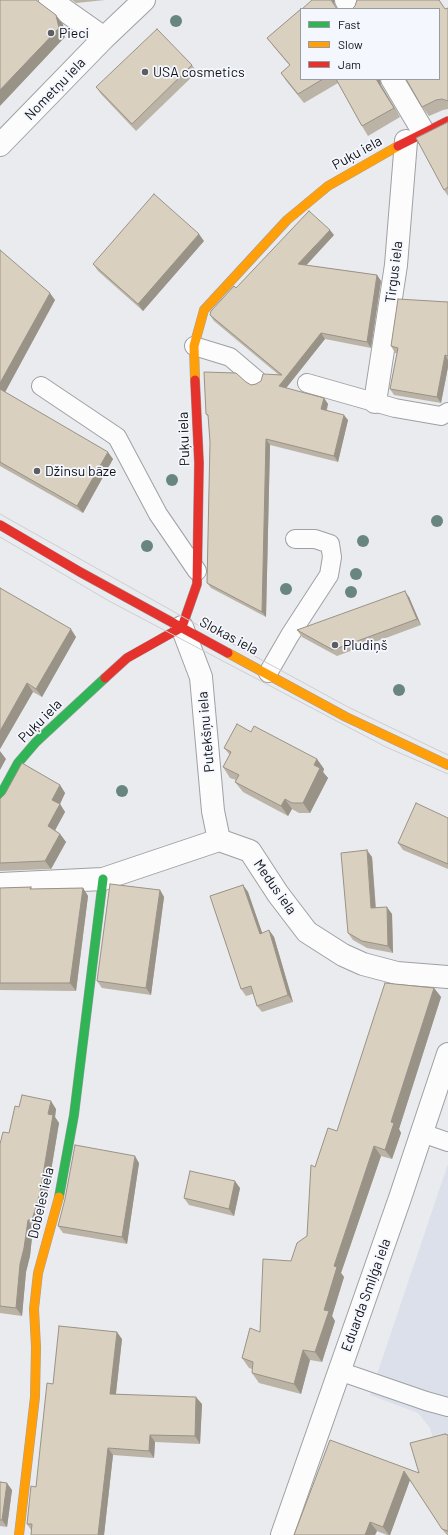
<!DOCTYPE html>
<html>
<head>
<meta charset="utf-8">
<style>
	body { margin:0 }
	#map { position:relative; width:448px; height:1535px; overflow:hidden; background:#e9ebef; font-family:Barlow,sans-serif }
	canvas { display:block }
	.legend { position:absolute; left:300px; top:8px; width:140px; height:72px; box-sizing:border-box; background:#f4f7fe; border:1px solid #999ba1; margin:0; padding:5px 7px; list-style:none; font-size:12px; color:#111215 }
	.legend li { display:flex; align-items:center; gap:8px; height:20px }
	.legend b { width:20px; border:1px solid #999ba1 }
</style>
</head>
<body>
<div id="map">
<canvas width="448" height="1535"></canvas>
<ul class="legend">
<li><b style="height:5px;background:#30b455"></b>Fast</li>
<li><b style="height:5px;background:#ff9f0a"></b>Slow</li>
<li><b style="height:5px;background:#e5322d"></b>Jam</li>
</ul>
</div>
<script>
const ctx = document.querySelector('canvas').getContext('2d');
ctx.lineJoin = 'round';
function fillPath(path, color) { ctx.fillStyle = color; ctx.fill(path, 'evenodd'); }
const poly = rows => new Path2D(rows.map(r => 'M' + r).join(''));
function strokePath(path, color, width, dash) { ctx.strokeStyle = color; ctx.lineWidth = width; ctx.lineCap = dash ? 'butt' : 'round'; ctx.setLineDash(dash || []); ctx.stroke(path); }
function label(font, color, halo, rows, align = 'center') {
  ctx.font = font + ' Barlow,sans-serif'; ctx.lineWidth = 3.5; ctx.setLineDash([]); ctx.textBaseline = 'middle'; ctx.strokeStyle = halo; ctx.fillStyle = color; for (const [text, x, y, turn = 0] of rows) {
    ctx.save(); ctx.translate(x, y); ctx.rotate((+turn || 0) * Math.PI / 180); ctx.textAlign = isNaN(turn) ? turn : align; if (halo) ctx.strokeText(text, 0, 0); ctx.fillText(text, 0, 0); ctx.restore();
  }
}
const built = poly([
	[448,1164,448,1488,430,1428,418,1413,370,1395]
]);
const lane = poly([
	[194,346,230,357,257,380],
	[307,383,395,408,441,416,448,412],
	[41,386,117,437,158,514,197,571],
	[268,673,290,635,329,575,332,557,330,544,315,539,295,539],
	[422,1133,448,1142],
	[339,1371,426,1401,448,1407]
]);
const street = poly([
	[50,0,104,38],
	[346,0,351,9],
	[392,79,424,133],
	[0,145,104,38,144,0],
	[375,402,396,265,406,141],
	[182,627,201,677,213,811,219,840],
	[0,884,103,879,219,840,250,851,278,894,307,932,343,955,363,964,397,973,448,977],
	[282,1535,400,1198,448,1054]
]);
const fast = poly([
	[0,796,18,763,36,742,105,678],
	[59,1197,74,1115,103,879]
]);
const slow = poly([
	[195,380,194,346,204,310,287,220,328,186,398,146],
	[228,653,346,717,448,765],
	[19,1535,35,1397,36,1347,34,1309,38,1273,59,1197]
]);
const jam = poly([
	[398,146,448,121],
	[0,525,80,572,228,653],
	[105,678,127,658,182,627,197,584,199,463,195,380]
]);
const tram = poly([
	[0,514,185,618,348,707,448,755],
	[0,537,109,601,386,747,448,774]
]);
const trees = [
	[176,21],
	[172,480],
	[437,521],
	[363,541],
	[147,546],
	[356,574],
	[286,589],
	[351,592],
	[399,690],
	[122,791]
];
const wall = poly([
	[72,0,105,0,76,3],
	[355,6,445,9,448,8,448,109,443,110,429,116,422,107,439,79],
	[301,9,301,79,380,79,381,85,400,117,368,136,362,126,338,83,304,103,287,82,281,73,290,66,274,47,267,38],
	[192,65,197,72,136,131,101,94,96,87],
	[448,122,448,196,444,190],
	[334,235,306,265,377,275,381,281,371,348,325,339,286,388,324,398,328,404,327,410,348,420,338,462,270,445,266,617,211,588,207,583,210,442,209,418,206,414,246,382,251,385,256,384,279,375,214,321,210,315,236,288],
	[204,241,143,311,98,271,93,264],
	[0,250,55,300,5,392,113,459,83,513,0,466],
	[448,302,448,367,441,403,394,395,390,389,397,353,395,353,391,346],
	[0,588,76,637,42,697,33,692,0,749],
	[409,597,421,625,337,656,302,637,297,630],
	[251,732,317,759,324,769,323,772,328,778,310,813,299,813,292,809,288,816,243,792,235,782,236,780,230,778,223,767,230,755,224,748],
	[60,785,65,793,60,804,65,812,55,830,60,834,66,842,51,869,0,871,0,799],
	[448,818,448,869,403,850,398,843],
	[372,857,376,908,392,914,393,953,367,948,353,940,348,933],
	[243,885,248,892,262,933,269,930,274,937,293,1002,262,1012,257,1006,253,994,246,996,241,989],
	[31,887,32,889,83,888,88,896,76,991,0,990,0,888],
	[160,890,164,897,151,995,102,988,97,981],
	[434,988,441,997,399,1129,401,1133,392,1159,381,1156,341,1273,344,1277,332,1316,335,1321,322,1362,310,1360,301,1394,259,1383,252,1373,252,1369,249,1368,242,1358,260,1332,307,1236,315,1167,337,1131],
	[19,1107,56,1109,55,1117,59,1123,46,1201,38,1229,33,1228,30,1256,26,1272,22,1316,0,1313,0,1144,9,1133],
	[139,1163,127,1244,63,1233,58,1226],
	[240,1188,234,1216,189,1205,184,1198],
	[122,1339,116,1394,202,1404,200,1444,155,1442,154,1458,113,1455,104,1535,31,1535,31,1530,27,1524,36,1487,53,1384],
	[448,1435,448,1535,447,1535,442,1529,410,1480,390,1535,387,1535,377,1531,375,1535,294,1535,419,1473],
	[0,1482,12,1490,7,1527,0,1526]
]);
const shadedWall = poly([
	[331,0,334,0,335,6],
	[56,15,63,24,65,37,0,106,0,90],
	[376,79,380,79,381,85,400,117,394,108],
	[330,230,334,235,302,270,298,264],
	[199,234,204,241,143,311,138,304],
	[377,275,381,281,371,348,367,342],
	[50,293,55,300,3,396,0,392,0,383],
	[321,333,325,339,283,392,279,386],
	[445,355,448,360,448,367,441,403,437,397],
	[324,398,328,404,325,415,321,409],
	[344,415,348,420,338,462,334,456],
	[266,439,270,445,266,617,262,612],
	[108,452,113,459,83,513,77,506],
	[405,591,409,597,421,625,417,619],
	[71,629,76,637,42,697,36,689],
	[27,683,33,692,0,749,0,731],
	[0,751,6,759,0,770],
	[317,759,324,769,323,772,328,778,310,813,303,803,314,765],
	[60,785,65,793,60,804,65,812,53,834,48,826,52,800],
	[285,799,292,809,288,816,281,806],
	[60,834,66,842,51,869,45,861],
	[367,850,372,857,376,915,371,908],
	[243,885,248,892,265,941,260,934],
	[83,888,88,896,76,991,70,983],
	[160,890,164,897,151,995,146,988],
	[387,907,392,914,393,953,388,946],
	[269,930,274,937,293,1002,288,995],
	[434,988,441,997,399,1129,401,1133,392,1159,385,1150,391,1122],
	[51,1101,56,1109,55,1117,59,1123,46,1201,38,1229,32,1220,48,1114],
	[374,1146,381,1156,341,1273,344,1277,332,1316,335,1321,322,1362,315,1352,334,1266],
	[135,1156,139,1163,127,1244,122,1237],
	[235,1181,240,1188,234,1216,229,1209],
	[28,1220,33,1228,30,1256,26,1272,22,1316,16,1308,20,1264],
	[117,1332,122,1339,115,1401,110,1394],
	[303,1350,310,1360,301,1394,294,1384],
	[196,1397,202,1404,200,1444,195,1436],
	[150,1435,155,1442,154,1458,149,1451],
	[108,1448,113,1455,104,1535,98,1535],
	[404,1471,410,1480,390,1535,389,1535,383,1527],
	[7,1483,12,1490,7,1527,2,1520],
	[370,1522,377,1531,375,1535,365,1535]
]);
const building = poly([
	[0,0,36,0,56,15,59,28,0,90,0,0],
	[312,0,331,0,337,9,302,9,312,0],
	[357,0,439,0,445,9,448,8,448,101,442,99,436,100,422,107,406,79,439,79,439,9,352,9,355,6,357,0],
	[301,9,301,79,323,79,298,94,281,73,290,65,267,38,301,9],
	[157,29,192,65,132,124,96,87,157,29],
	[336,79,376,79,394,108,362,126,336,79],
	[448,122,448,187,444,190,416,138,448,122],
	[154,194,199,234,138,304,93,264,154,194],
	[309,211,330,230,298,264,377,275,367,342,321,333,279,386,324,398,321,409,344,415,334,456,266,439,262,612,207,583,210,442,208,415,206,414,204,372,236,373,246,382,251,385,256,384,261,381,263,374,282,375,210,315,211,311,234,286,236,288,309,211],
	[0,250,50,293,0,383,0,250],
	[398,299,448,302,448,356,445,355,437,397,390,389,398,348,391,346,398,299],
	[0,389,108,452,77,506,0,462,0,389],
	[0,588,71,629,36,689,27,683,0,731,0,588],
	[405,591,417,619,333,650,297,630,405,591],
	[237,724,251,732,254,726,317,759,314,765,320,768,303,803,292,803,285,799,281,806,235,782,239,775,223,767,231,752,224,748,237,724],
	[22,763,60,785,52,800,60,804,48,826,60,834,45,861,0,863,0,799,5,794,22,763],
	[416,803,448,818,448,864,398,843,416,803],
	[367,850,371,908,387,907,388,946,362,941,348,933,341,853,367,850],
	[110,884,160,890,146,988,97,981,110,884],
	[243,885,260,934,269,930,288,995,257,1006,251,986,241,989,210,896,243,885],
	[31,887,30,889,83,888,70,983,0,983,0,888,31,887],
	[385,983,434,988,391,1122,394,1123,385,1150,374,1146,334,1266,337,1267,324,1310,329,1311,315,1352,303,1350,294,1384,252,1373,253,1362,242,1358,250,1328,260,1332,263,1259,291,1261,297,1243,307,1236,311,1165,315,1167,328,1128,337,1131,385,983],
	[22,1095,51,1101,48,1114,53,1115,40,1193,32,1220,28,1220,24,1248,20,1264,16,1308,0,1306,0,1144,3,1132,9,1133,15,1106,19,1107,22,1095],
	[75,1145,135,1156,122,1237,58,1226,65,1199,75,1145],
	[190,1171,235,1181,229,1209,184,1198,190,1171],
	[59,1326,117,1332,110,1394,196,1397,195,1436,150,1435,149,1451,108,1448,98,1535,31,1535,32,1524,27,1524,31,1486,36,1487,47,1383,53,1384,59,1326],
	[445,1434,448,1435,448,1531,442,1529,404,1471,383,1527,370,1522,365,1535,294,1535,330,1440,419,1473,410,1443,445,1434],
	[0,1482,7,1483,2,1520,0,1520,0,1482]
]);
const markers = [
	[51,33,4,"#5d5e61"],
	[145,72,4,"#5d5e61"],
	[37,471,4,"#5d5e61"],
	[335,645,4,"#5d5e61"]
];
const poiNames = [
	["Pieci",59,33],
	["USA cosmetics",153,72],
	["Džinsu bāze",45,471],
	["Pludiņš",343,645]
];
const streetNames = [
	["Nometņu iela",55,89,-46],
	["Puķu iela",357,153,-29],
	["Tirgus iela",394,272,-83],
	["Puķu iela",184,439,-92],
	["Slokas iela",229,636,28],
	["Puķu iela",40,721,-45],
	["Putekšņu iela",206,732,-95],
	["Medus iela",275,887,55],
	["Dobeles iela",41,1203,-77],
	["Eduarda Smiļģa iela",366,1295,-70]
];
fillPath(built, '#dbe0ea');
strokePath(lane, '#9ea0a3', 20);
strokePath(street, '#9ea0a3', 24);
strokePath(fast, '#9ea0a3', 10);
strokePath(slow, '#9ea0a3', 10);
strokePath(jam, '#9ea0a3', 10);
strokePath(lane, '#fcfcfd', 18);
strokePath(street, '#fcfcfd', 22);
strokePath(fast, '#30b455', 9);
strokePath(slow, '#ff9f0a', 9);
strokePath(jam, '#e5322d', 9);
strokePath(tram, '#cdced0', 1);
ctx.fillStyle = '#69867e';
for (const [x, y] of trees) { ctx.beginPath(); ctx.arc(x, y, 6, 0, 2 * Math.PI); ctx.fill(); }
fillPath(wall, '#bbb3a5');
fillPath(shadedWall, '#999286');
fillPath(building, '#dad0c0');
strokePath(building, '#999286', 1);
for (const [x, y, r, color] of markers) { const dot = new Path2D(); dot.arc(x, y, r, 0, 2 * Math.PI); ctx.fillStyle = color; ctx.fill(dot); strokePath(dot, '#f4f7fe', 1.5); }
label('14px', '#111215', '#f4f7fe', poiNames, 'left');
label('14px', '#111215', '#f4f7fe', streetNames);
</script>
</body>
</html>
